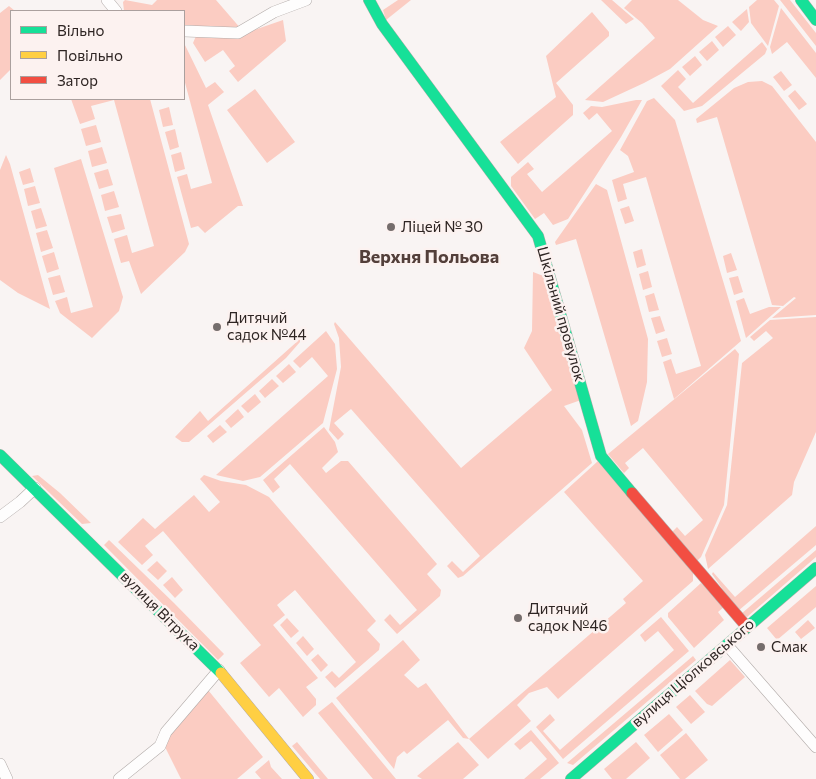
<!DOCTYPE html>
<html>
<head>
<meta charset="utf-8">
<style>
	body { margin:0 }
	#map { position:relative; width:816px; height:779px; overflow:hidden; background:#f9f4f3; font-family:Commissioner,sans-serif }
	canvas { display:block }
	.legend { position:absolute; left:10px; top:10px; width:175px; height:90px; box-sizing:border-box; background:#fcf2f0; border:1px solid #aaa09e; margin:0; padding:6px 9px; list-style:none; font-size:15px; color:#2e2523 }
	.legend li { display:flex; align-items:center; gap:10px; height:25px }
	.legend b { width:25px; border:1px solid #aaa09e }
</style>
</head>
<body>
<div id="map">
<canvas width="816" height="779"></canvas>
<ul class="legend">
<li><b style="height:6px;background:#16e098"></b>Вільно</li>
<li><b style="height:6px;background:#ffcf43"></b>Повільно</li>
<li><b style="height:6px;background:#f24e42"></b>Затор</li>
</ul>
</div>
<script>
const ctx = document.querySelector('canvas').getContext('2d');
ctx.lineJoin = 'round';
function fillPath(path, color) { ctx.fillStyle = color; ctx.fill(path, 'evenodd'); }
const poly = rows => new Path2D(rows.map(r => 'M' + r).join(''));
function strokePath(path, color, width, dash) { ctx.strokeStyle = color; ctx.lineWidth = width; ctx.lineCap = dash ? 'butt' : 'round'; ctx.setLineDash(dash || []); ctx.stroke(path); }
function label(font, color, halo, rows, align = 'center') {
  ctx.font = font + ' Commissioner,sans-serif'; ctx.lineWidth = 5; ctx.setLineDash([]); ctx.textBaseline = 'middle'; ctx.strokeStyle = halo; ctx.fillStyle = color; for (const [text, x, y, turn = 0] of rows) {
    ctx.save(); ctx.translate(x, y); ctx.rotate((+turn || 0) * Math.PI / 180); ctx.textAlign = isNaN(turn) ? turn : align; if (halo) ctx.strokeText(text, 0, 0); ctx.fillText(text, 0, 0); ctx.restore();
  }
}
const green = poly([
	[125,0,152,5,157,0,216,0,242,30,184,25,184,11,124,11,123,2],
	[398,0,411,0,386,20,383,10],
	[601,0,612,0,634,19,626,24],
	[632,0,678,0,703,20,718,26,670,69,644,83,603,102,585,100,655,38,642,23,624,8],
	[757,0,774,0,779,6,768,46,751,23,749,7],
	[780,0,790,0,816,33,816,46],
	[9,6,15,11,11,11,11,69,0,80,0,13],
	[781,8,816,53,816,78,787,42,772,54,770,47],
	[747,9,749,22,741,31,732,22],
	[592,12,609,32,609,36,556,83,573,105,573,115,518,164,500,142,556,97,546,56],
	[283,20,286,41,238,82,229,71,235,66,223,50,205,62,193,43,196,36,234,37],
	[728,26,736,35,723,47,715,37],
	[712,41,719,50,707,61,699,52],
	[762,42,767,49,765,54,702,106,684,111,661,86,678,70,686,79,678,87,693,103],
	[184,43,206,88,215,82,224,92,208,105,243,206,238,206,205,233,198,226,191,228,177,177,187,174,191,189,212,183,184,79],
	[695,56,702,65,690,76,682,67],
	[781,71,792,85,784,91,773,77],
	[762,81,772,86,816,142,816,315,772,318,796,298,794,297,783,306,772,305,717,117,697,123,696,119,734,88,748,82],
	[255,89,295,142,267,163,227,110],
	[795,90,807,104,799,110,788,96],
	[654,98,675,120,741,341,674,399,663,362,671,359,676,374,701,366,646,177,623,184,627,199,618,202,612,180,634,172,628,156,620,150,647,101],
	[71,99,150,99,189,244,185,252,141,294,129,261,121,263,114,239,127,235,132,253,154,246,114,100,91,106,95,119,80,124],
	[636,100,642,100,621,137,568,219,553,225,544,213,535,219,511,186,511,177,528,162,534,169,527,174,542,192,612,131,597,113,589,120,583,113,591,106,602,107],
	[169,107,173,125,163,127,159,110],
	[96,125,101,142,86,146,81,129],
	[175,129,179,147,170,150,165,132],
	[102,147,107,163,92,167,88,151],
	[181,152,185,169,175,172,171,155],
	[6,155,10,164,50,309,18,293,0,280,0,170],
	[81,159,123,297,119,311,92,338,60,313,55,301,67,297,71,313,93,307,54,168],
	[30,168,34,182,23,185,19,172],
	[108,169,113,185,99,189,94,173],
	[596,184,607,190,648,339,647,382,638,421,631,426,576,239,556,245,555,242],
	[35,186,40,203,28,206,24,189],
	[114,191,119,207,105,211,101,195],
	[629,206,634,221,625,224,620,209],
	[41,208,47,226,36,229,31,211],
	[121,214,125,229,112,233,107,217],
	[47,230,53,248,41,252,36,233],
	[642,249,646,265,637,268,633,252],
	[54,252,59,269,47,273,42,256],
	[731,253,737,270,727,273,723,256],
	[648,271,652,287,643,290,639,274],
	[533,272,546,277,581,400,564,406,582,430,592,463,463,576,458,578,447,566,452,561,463,572,480,556,351,409,334,423,344,434,338,440,329,430,341,367,339,338,334,324,335,322,461,468,552,390,524,348,532,331],
	[60,275,65,292,53,295,48,278],
	[738,276,743,292,734,295,729,278],
	[654,293,659,310,649,312,645,296],
	[744,298,750,314,769,307,781,307,746,338,736,301],
	[660,316,665,331,656,334,651,318],
	[816,317,816,432,794,482,792,495,708,569,705,555,727,505,742,363,773,338,766,331,754,341,750,337,770,320],
	[326,331,335,344,337,369,323,423,260,477,243,481,216,475,328,376,312,357,300,368,293,361],
	[667,338,672,354,662,357,657,341],
	[300,339,300,342,286,358,189,442,182,442,175,437,200,411,208,421],
	[735,349,739,354,724,505,701,557,697,561,672,532,677,527,685,536,703,520,643,448,625,463,629,468,624,473,608,454],
	[289,364,296,372,283,383,276,376],
	[272,379,279,386,265,398,259,391],
	[255,394,261,402,248,413,241,406],
	[238,409,244,417,231,428,225,421],
	[220,425,227,432,213,443,207,436],
	[324,427,335,442,338,452,322,468,326,473,341,461,348,461,437,564,427,574,441,590,440,596,397,634,384,620,390,614,400,625,417,610,290,464,274,479,280,487,273,493,263,480],
	[598,461,693,572,693,581,558,699,547,687,529,693,517,705,531,721,488,759,469,739,463,738,448,720,407,754,404,751,397,757,394,769,336,698,403,640,420,660,404,675,418,688,426,683,469,739,626,603,623,599,643,581,564,492],
	[38,475,60,493,91,523,82,524,32,476],
	[204,475,221,481,246,485,269,497,376,621,367,630,380,644,379,650,335,688,325,677,332,671,339,678,356,662,295,590,277,605,285,615,273,625,318,678,306,687,316,699,316,705,303,717,279,688,269,697,240,663,261,645,163,531,145,546,153,555,142,565,118,542,143,518,155,529,194,495,209,512,220,502,200,479],
	[816,526,816,545,738,611,712,574,713,572,735,597],
	[109,540,174,603,224,654,218,660,104,545],
	[816,550,816,557,747,617,741,614],
	[157,561,167,571,158,580,147,570],
	[172,577,183,590,175,598,163,585],
	[701,583,725,606,718,612,724,620,694,648,668,617,668,613],
	[816,586,816,607,777,640,767,628],
	[661,617,689,651,563,759,536,727,550,714,555,720,543,731,560,750,674,650,658,631,645,642,640,635],
	[287,618,299,631,291,638,280,625],
	[808,620,815,628,801,639,795,632],
	[303,636,314,649,307,656,296,643],
	[318,654,328,665,321,672,311,660],
	[693,656,696,660,600,742,573,765,567,763],
	[730,660,745,677,712,706,707,704,695,691],
	[208,690,263,757,237,779,181,779,165,747,167,738],
	[690,695,705,712,691,724,676,707],
	[332,702,396,779,373,779,318,713],
	[669,714,683,730,658,752,644,735],
	[531,730,559,763,540,779,524,779,547,759,531,741,520,750,514,744],
	[686,733,708,760,685,779,680,779,660,755],
	[297,742,328,779,320,779,292,746],
	[458,742,479,765,463,779,422,779,417,776],
	[636,742,650,758,626,779,612,779,604,769],
	[269,760,271,767,282,779,261,779,255,772]
]);
const street = poly([
	[107,0,116,11],
	[184,31,238,33,274,12,306,0],
	[0,517,20,502,35,488],
	[727,645,816,747],
	[0,764,7,779],
	[119,779,160,746,166,732,219,670]
]);
const fast = poly([
	[369,0,382,24,538,236,601,456,632,493],
	[801,0,816,20],
	[0,455,221,673],
	[571,779,816,568]
]);
const slow = poly([
	[221,673,308,779]
]);
const jam = poly([
	[632,493,747,627]
]);
const markers = [
	[391,227,5,"#756d6c"],
	[217,327,5,"#756d6c"],
	[518,618,5,"#756d6c"],
	[761,647,5,"#756d6c"]
];
const poiNames = [
	["Ліцей № 30",401,227],
	["Дитячий",227,318],
	["садок №44",227,335],
	["Дитячий",528,609],
	["садок №46",528,626],
	["Смак",771,647]
];
const streetNames = [
	["Шкільний провулок",561,314,74],
	["вулиця Вітрука",160,611,45],
	["вулиця Ціолковського",693,673,-41]
];
const quarterNames = [
	["Верхня Польова",429,257]
];
fillPath(green, '#fbccc2');
strokePath(street, '#b2aba9', 12);
strokePath(fast, '#b2aba9', 12);
strokePath(slow, '#b2aba9', 12);
strokePath(jam, '#b2aba9', 12);
strokePath(street, '#fefdfd', 11);
strokePath(fast, '#16e098', 11);
strokePath(slow, '#ffcf43', 11);
strokePath(jam, '#f24e42', 11);
for (const [x, y, r, color] of markers) { const dot = new Path2D(); dot.arc(x, y, r, 0, 2 * Math.PI); ctx.fillStyle = color; ctx.fill(dot); strokePath(dot, '#fcf2f0', 2); }
label('15px', '#2e2523', '#fcf2f0', poiNames, 'left');
label('15px', '#2e2523', '#fcf2f0', streetNames);
label('bold 18px', '#533f3a', '#fcf2f0', quarterNames);
</script>
</body>
</html>
